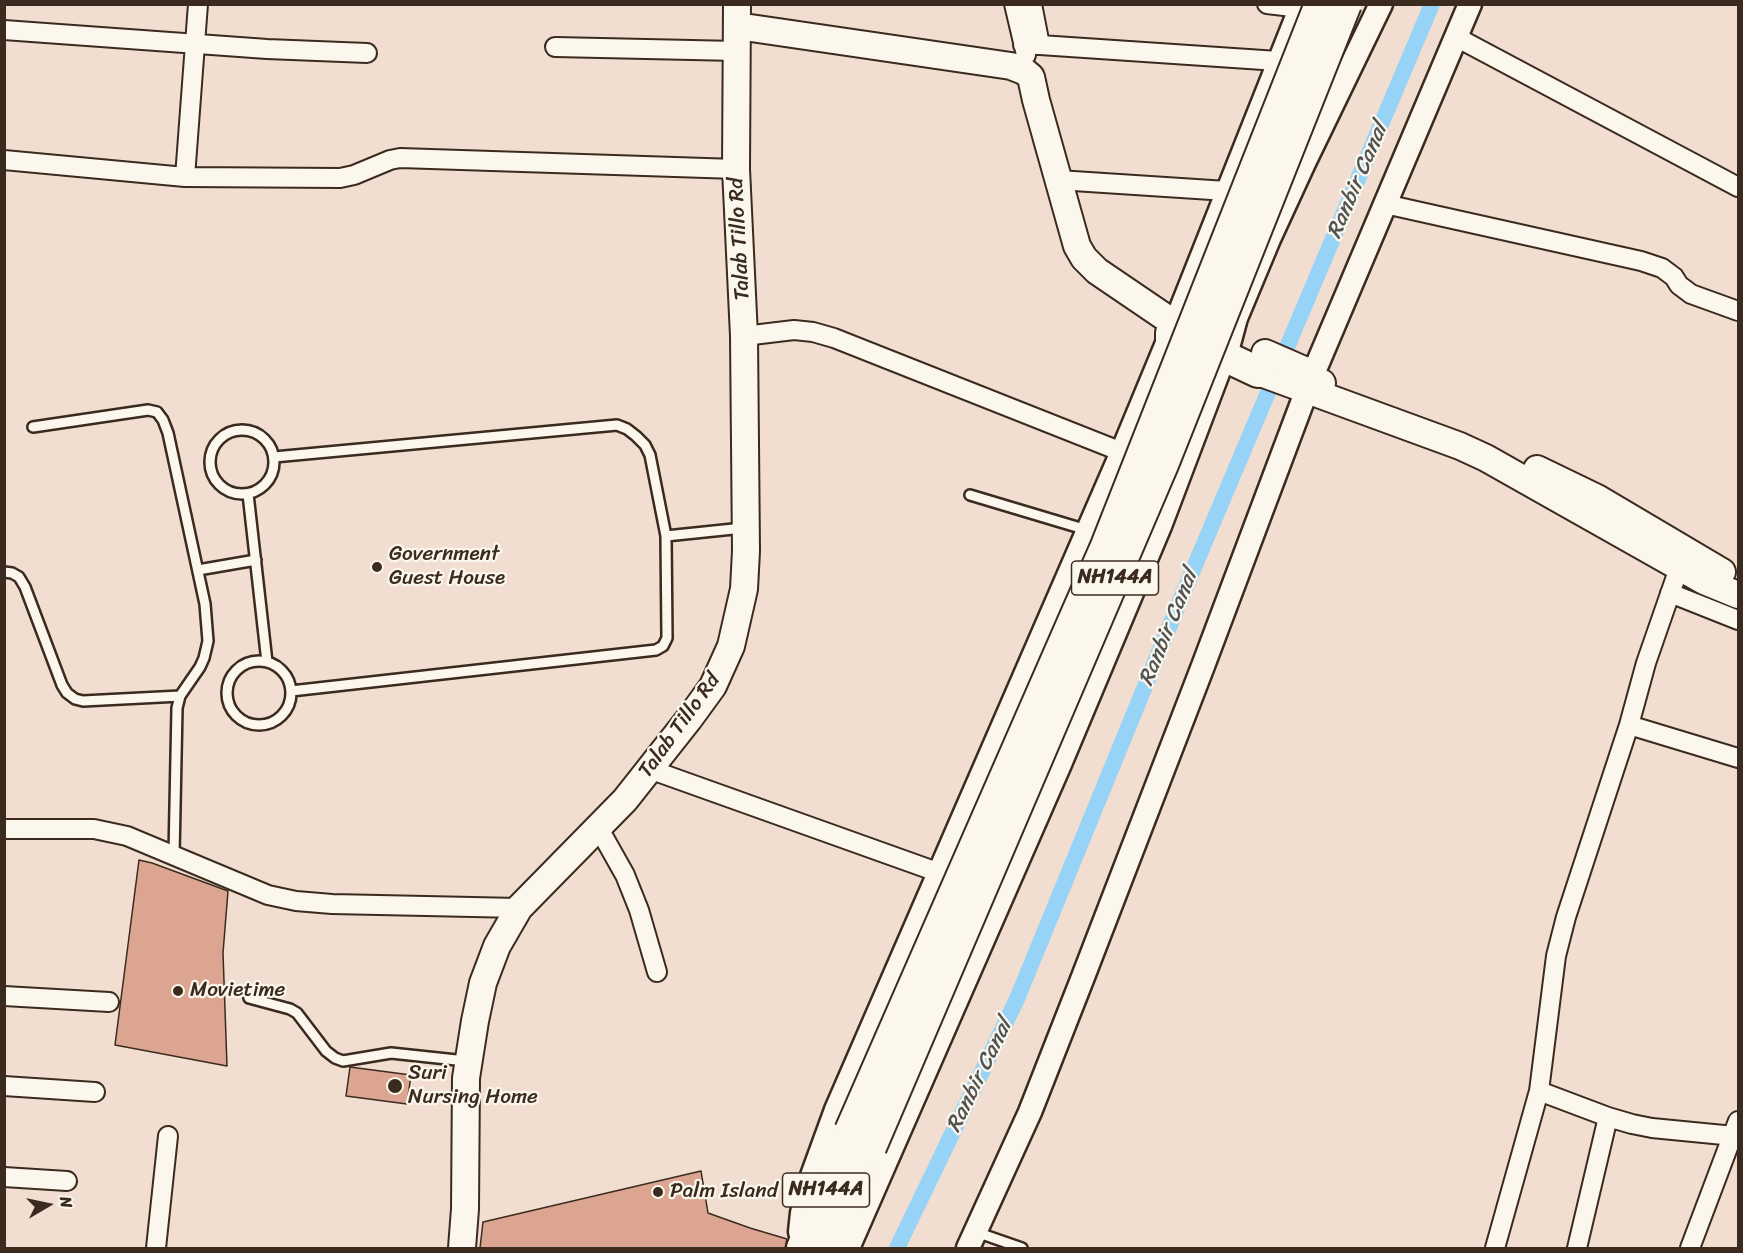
<!DOCTYPE html>
<html>
<head>
<meta charset="utf-8">
<style>
	body { margin:0 }
	#map { position:relative; width:1743px; height:1253px; overflow:hidden; background:#f1ded1; font-family:Sriracha,sans-serif }
	canvas { display:block }
	.frame { position:absolute; inset:0; border:6px solid #3b2a1e; pointer-events:none }
	.north { position:absolute; left:18px; top:1175px; width:60px; height:60px; -webkit-text-stroke:4px #fbf7ec; paint-order:stroke; rotate:81deg; font-size:16px; font-weight:700; line-height:24px; text-align:center; color:#3b2a1e }
	.north::after { content:''; display:block; margin:auto; width:21px; height:27px; background:#3b2a1e; clip-path:polygon(50% 0,100% 100%,50% 72%,0 100%) }
</style>
</head>
<body>
<div id="map">
<canvas width="1743" height="1253"></canvas>
<div class="frame"></div>
<div class="north">N</div>
</div>
<script>
const ctx = document.querySelector('canvas').getContext('2d');
ctx.lineJoin = 'round';
const poly = rows => new Path2D(rows.map(r => 'M' + r).join(''));
function strokePath(path, color, width, dash) { ctx.strokeStyle = color; ctx.lineWidth = width; ctx.lineCap = dash ? 'butt' : 'round'; ctx.setLineDash(dash || []); ctx.stroke(path); }
function fillPath(path, color) { ctx.fillStyle = color; ctx.fill(path, 'evenodd'); }
function label(font, color, halo, rows, align = 'center') {
  ctx.font = font + ' Sriracha,sans-serif'; ctx.lineWidth = 4.5; ctx.setLineDash([]); ctx.textBaseline = 'middle'; ctx.strokeStyle = halo; ctx.fillStyle = color; for (const [text, x, y, turn = 0] of rows) {
    ctx.save(); ctx.translate(x, y); ctx.rotate((+turn || 0) * Math.PI / 180); ctx.textAlign = isNaN(turn) ? turn : align; if (halo) ctx.strokeText(text, 0, 0); ctx.fillText(text, 0, 0); ctx.restore();
  }
}
const canal = poly([
	[897,1248,1017,999,1182,596,1432,4]
]);
const building = poly([
	[139,860,152,863,228,891,223,953,227,1066,115,1045,139,860],
	[350,1067,411,1075,407,1104,346,1096,350,1067],
	[701,1171,708,1213,750,1228,787,1239,785,1248,480,1248,483,1222,701,1171]
]);
const service = poly([
	[33,427,148,410,157,412,163,420,168,433,205,604,208,641,204,658,200,667,180,696,177,708,174,855],
	'210 462a32 32 0 1 1 64 0a32 32 0 1 1-64 0Z',
	[274,457,617,425,627,429,636,436,645,445,650,455,666,536,743,528],
	[248,494,267,662],
	[970,495,1087,530],
	[198,570,256,560],
	[4,572,12,573,19,577,25,587,62,685,67,693,75,699,83,701,180,696],
	'227 693a32 32 0 1 1 64 0a32 32 0 1 1-64 0Z',
	[291,691,656,650,663,646,667,638,666,536],
	[249,998,290,1009,297,1013,326,1051,335,1058,343,1061,391,1053,466,1061],
	[976,1232,1022,1248]
]);
const minor = poly([
	[1014,4,1026,55],
	[1032,4,1040,45],
	[1267,4,1301,8],
	[4,30,267,49,367,53],
	[1456,37,1738,187],
	[1023,45,1040,45,1278,61],
	[555,47,737,51],
	[4,160,185,177,340,178,354,175,390,160,400,158,736,169],
	[185,177,198,4],
	[1058,180,1227,191],
	[1385,204,1641,261,1662,268,1674,277,1679,285,1691,294,1738,311],
	[744,336,794,330,813,332,834,338,1122,452],
	[1670,593,1738,620],
	[1629,725,1738,758],
	[649,769,940,873],
	[598,827,625,875,639,910,657,972],
	[4,829,94,829,127,836,268,895,296,901,332,904,519,908],
	[4,996,109,1002],
	[4,1086,95,1092],
	[1539,1091,1608,1117,1632,1124,1652,1128,1734,1136],
	[4,1177,67,1181],
	[156,1248,168,1136],
	[1495,1248,1539,1091,1556,956,1566,917,1629,725,1646,663,1679,568],
	[1577,1248,1608,1117],
	[1690,1248,1738,1121]
]);
const tertiary = poly([
	[800,1232,802,1213,809,1184,836,1110,1122,452,1175,324,1302,4],
	[848,1248,1060,764,1160,526,1229,344,1236,318,1269,239,1304,163,1381,4],
	[968,1248,1030,1112,1083,977,1203,666,1311,379,1470,4]
]);
const secondary = poly([
	[737,26,1011,66,1024,71,1031,77,1036,100,1077,246,1084,258,1097,271,1175,324],
	[1265,353,1304,370,1311,379,1322,383],
	[1258,372,1460,446,1486,458,1704,581,1738,595],
	[1537,469,1597,498,1722,572],
	[462,1248,465,1209,466,1078,475,1021,483,983,497,946,519,908,625,800,689,719,713,686,731,646,744,589,746,551,744,336,736,169,737,4]
]);
const trunk = poly([
	[1171,333,1171,343,1174,352,1179,360,1186,365,1195,368,1204,368,1213,365,1224,356,1258,372],
	[802,1248,850,1131],
	[829,1248,871,1147]
]);
const trunkBridge = poly([
	[850,1131,1106,546,1320,4],
	[871,1147,1164,462,1346,4]
]);
const markers = [
	[377,567,6,"#3b2a1e"],
	[178,991,6,"#3b2a1e"],
	[395,1086,8,"#3b2a1e"],
	[658,1192,6,"#3b2a1e"]
];
const shields = [
	[1115,578,87],
	[826,1190,87]
];
const shieldNames = [
	["NH144A",1115,578],
	["NH144A",826,1190]
];
const streetNames = [
	["Talab Tillo Rd",740,239,-93],
	["Talab Tillo Rd",680,726,-54]
];
const poiNames = [
	["Government",389,555],
	["Guest House",389,579],
	["Movietime",190,991],
	["Suri",408,1074],
	["Nursing Home",408,1098],
	["Palm Island",670,1192]
];
const waterNames = [
	["Ranbir Canal",1358,181,-67],
	["Ranbir Canal",1169,628,-68],
	["Ranbir Canal",980,1076,-64]
];
strokePath(canal, '#96d3f6', 16);
fillPath(building, '#dba592');
strokePath(building, '#3b2a1e', 1.5);
strokePath(service, '#3b2a1e', 14);
strokePath(minor, '#3b2a1e', 22);
strokePath(tertiary, '#3b2a1e', 27);
strokePath(secondary, '#3b2a1e', 30);
strokePath(trunk, '#3b2a1e', 34);
strokePath(service, '#fbf7ec', 9);
strokePath(minor, '#fbf7ec', 18);
strokePath(tertiary, '#fbf7ec', 22);
strokePath(secondary, '#fbf7ec', 26);
strokePath(trunk, '#fbf7ec', 30);
strokePath(trunkBridge, '#3b2a1e', 34, []);
strokePath(trunkBridge, '#fbf7ec', 30);
for (const [x, y, r, color] of markers) { const dot = new Path2D(); dot.arc(x, y, r, 0, 2 * Math.PI); ctx.fillStyle = color; ctx.fill(dot); strokePath(dot, '#fbf7ec', 2); }
for (const [x, y, w] of shields) { const box = new Path2D(); box.roundRect(x - w / 2, y - 17, w, 34, 4.5); ctx.fillStyle = '#fbf7ec'; ctx.fill(box); strokePath(box, '#3b2a1e', 1.5); }
label('bold 20px', '#3b2a1e', null, shieldNames);
label('21px', '#3b2a1e', '#fbf7ec', streetNames);
label('21px', '#3b2a1e', '#fbf7ec', poiNames, 'left');
label('italic 22px', '#525454', '#fbf7ec', waterNames);
</script>
</body>
</html>
